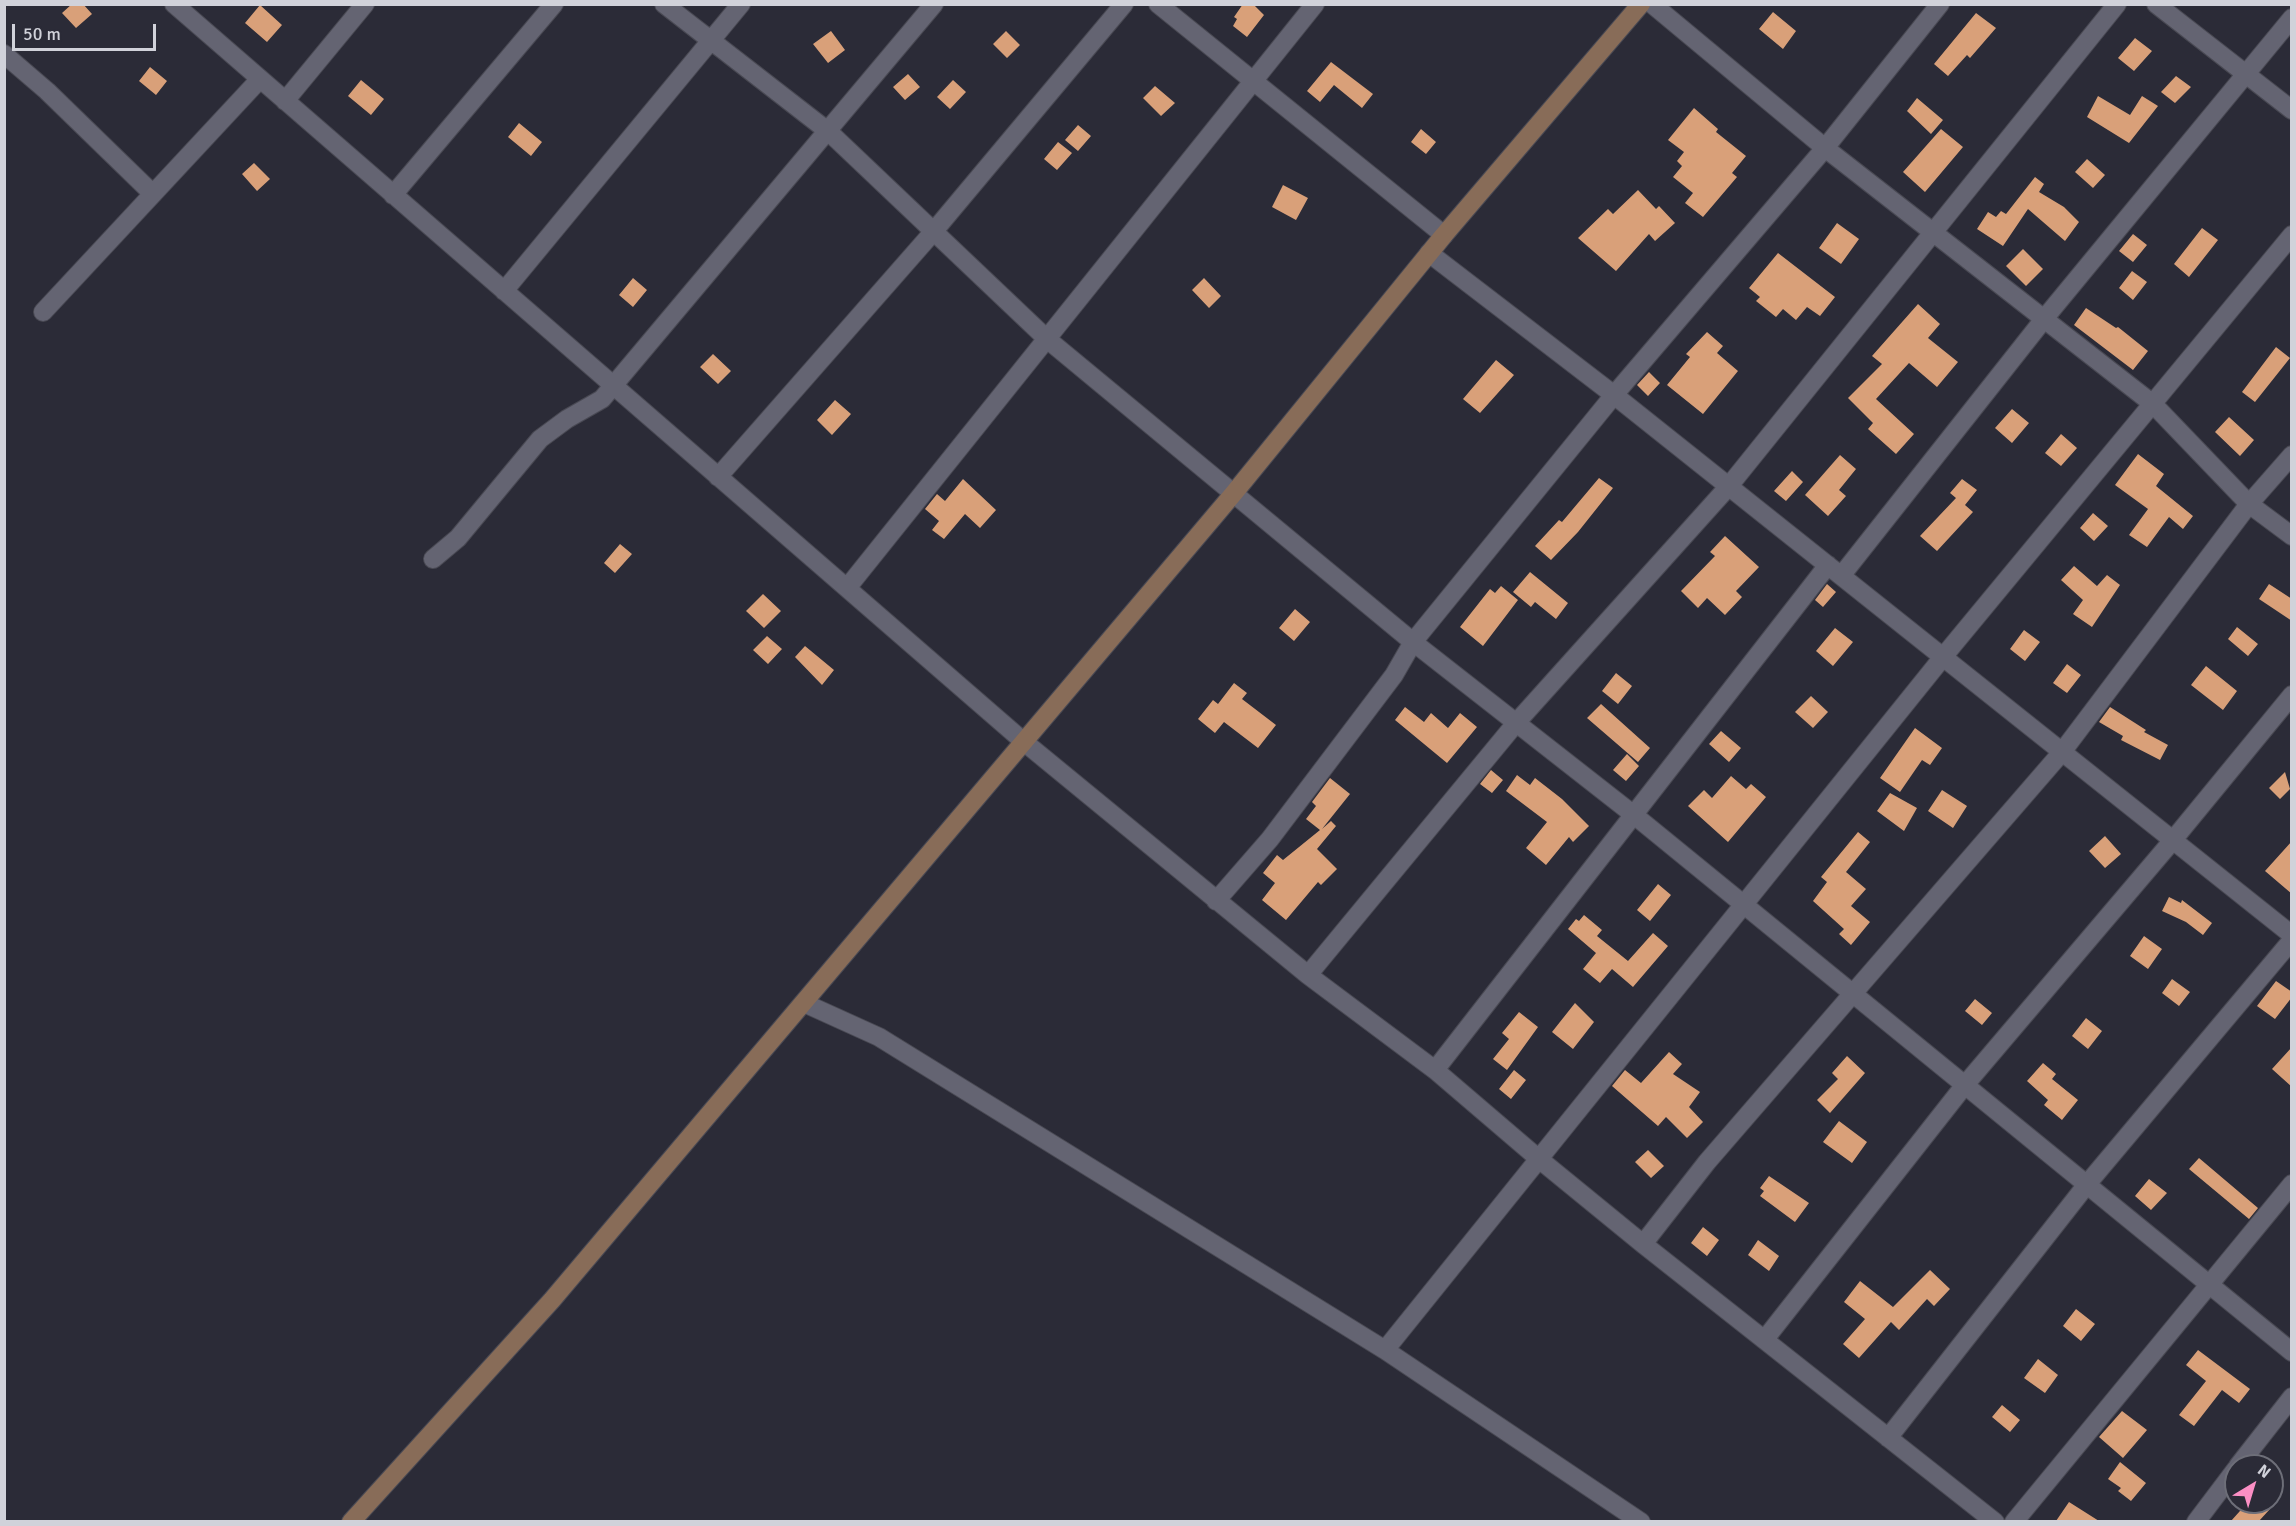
<!DOCTYPE html>
<html>
<head>
<meta charset="utf-8">
<style>
	body { margin:0 }
	#map { position:relative; width:2296px; height:1526px; overflow:hidden; background:#2b2b37; font-family:Signika,sans-serif }
	canvas { display:block }
	.frame { position:absolute; inset:0; border:6px solid #d1d2da; pointer-events:none }
	.north { position:absolute; left:2224px; top:1454px; width:60px; height:60px; box-sizing:border-box; background:#2b2b37; border:2px solid #6d6e78; border-radius:50%; rotate:38deg; font-size:16px; font-weight:700; line-height:24px; text-align:center; color:#d1d2da }
	.north::after { content:''; display:block; margin:auto; width:21px; height:27px; background:#fb8fc4; clip-path:polygon(50% 0,100% 100%,50% 72%,0 100%) }
	.scale { position:absolute; left:12px; top:24px; width:144px; height:27px; box-sizing:border-box; border:3px solid #d1d2da; border-top:0; padding-left:8px; font-size:18px; line-height:21px; white-space:nowrap; color:#d1d2da; -webkit-text-stroke:4px #2b2b37; paint-order:stroke }
</style>
</head>
<body>
<div id="map">
<canvas width="2296" height="1526"></canvas>
<div class="frame"></div>
<div class="north">N</div>
<div class="scale">50 m</div>
</div>
<script>
const ctx = document.querySelector('canvas').getContext('2d');
ctx.lineJoin = 'round';
function fillPath(path, color) { ctx.fillStyle = color; ctx.fill(path, 'evenodd'); }
const poly = rows => new Path2D(rows.map(r => 'M' + r).join(''));
function strokePath(path, color, width, dash) { ctx.strokeStyle = color; ctx.lineWidth = width; ctx.lineCap = dash ? 'butt' : 'round'; ctx.setLineDash(dash || []); ctx.stroke(path); }
const building = poly([
	[72,4,83,4,92,14,76,28,62,13],
	[1243,4,1253,4,1264,15,1247,37,1233,26,1237,19,1234,17],
	[260,5,282,25,267,42,245,23],
	[1773,12,1796,31,1783,49,1759,29],
	[1976,13,1996,28,1970,58,1967,55,1948,76,1934,64],
	[831,31,845,50,828,63,813,44],
	[1006,31,1020,45,1007,58,993,44],
	[2135,38,2152,51,2134,71,2118,58],
	[1331,62,1373,94,1362,108,1334,85,1320,102,1307,91],
	[150,67,167,81,156,95,139,81],
	[908,74,920,87,905,100,893,87],
	[2176,76,2191,87,2175,103,2161,92],
	[361,80,384,99,371,115,348,96],
	[953,80,966,92,950,109,937,97],
	[1155,86,1175,103,1161,116,1143,98],
	[2098,96,2130,115,2142,96,2158,106,2129,143,2087,117],
	[1917,98,1943,120,1931,134,1907,111],
	[1694,108,1718,129,1716,132,1746,156,1732,173,1737,177,1703,217,1685,203,1693,193,1673,177,1682,166,1677,161,1684,152,1668,140],
	[519,123,542,142,531,156,508,137],
	[1078,125,1091,136,1078,151,1065,140],
	[1421,129,1436,142,1426,154,1411,142],
	[1941,129,1963,147,1925,192,1903,172],
	[1058,142,1072,153,1057,170,1044,159],
	[2087,159,2105,175,2093,188,2075,172],
	[254,163,270,179,257,191,242,174],
	[2035,177,2044,184,2039,192,2064,207,2079,222,2065,241,2028,209,2003,246,1977,229,1988,212,1996,217,2001,211,2006,214],
	[1283,185,1308,198,1296,220,1272,207],
	[1638,190,1656,209,1659,206,1675,223,1655,241,1649,234,1616,271,1578,238,1608,209,1613,214],
	[1837,223,1859,239,1841,264,1819,248],
	[2202,228,2218,240,2189,277,2174,264],
	[2133,234,2147,245,2133,262,2119,251],
	[2023,249,2043,269,2026,286,2006,266],
	[1778,253,1835,297,1820,316,1807,307,1796,320,1783,309,1776,317,1756,301,1760,297,1749,288],
	[2132,271,2147,282,2133,300,2119,288],
	[633,278,647,290,633,307,619,295],
	[1204,278,1221,296,1209,308,1192,290],
	[1918,304,1940,324,1928,338,1958,362,1937,387,1909,363,1876,399,1914,434,1896,454,1868,429,1873,423,1848,398,1882,364,1872,356],
	[2086,308,2116,328,2118,327,2148,351,2133,370,2074,325],
	[1707,332,1723,346,1717,353,1738,371,1703,414,1667,385,1690,357,1686,354],
	[2276,347,2290,358,2255,402,2242,392],
	[713,354,731,371,718,384,700,367],
	[1496,360,1514,375,1480,413,1463,399],
	[1649,372,1660,383,1648,396,1637,385],
	[835,400,851,414,832,435,817,420],
	[2012,409,2029,423,2012,443,1995,428],
	[2229,417,2254,440,2240,456,2215,432],
	[2061,434,2077,448,2061,466,2045,453],
	[2138,454,2164,474,2156,486,2193,516,2183,529,2169,517,2147,547,2129,535,2148,509,2115,485],
	[1840,455,1856,469,1839,490,1846,496,1828,516,1805,495],
	[1792,471,1803,482,1786,501,1774,491],
	[1599,478,1613,488,1578,532,1551,560,1535,546,1559,520,1562,522],
	[963,479,996,510,980,528,965,514,944,539,932,530,939,521,925,509,937,494,945,501],
	[1962,479,1977,490,1965,505,1973,512,1937,551,1920,536,1956,498,1950,493],
	[2093,513,2108,526,2094,541,2080,528],
	[1725,536,1759,567,1736,591,1742,597,1725,615,1707,598,1698,608,1681,591,1715,556,1710,552],
	[620,544,632,554,615,573,604,563],
	[2074,566,2097,586,2107,575,2120,585,2092,627,2073,614,2083,600,2061,580],
	[1530,572,1568,603,1556,619,1535,602,1531,607,1513,592],
	[1827,584,1836,592,1823,607,1815,600],
	[2269,584,2292,599,2292,621,2259,599],
	[1501,586,1518,600,1483,646,1460,627,1490,589,1495,593],
	[763,594,781,611,764,628,746,611],
	[1295,609,1310,622,1294,641,1279,628],
	[2237,627,2258,644,2248,656,2228,639],
	[1835,628,1853,642,1833,666,1816,651],
	[2024,630,2040,642,2025,661,2010,649],
	[767,636,782,649,768,664,753,650],
	[805,646,834,670,822,685,795,657],
	[2067,664,2081,675,2067,693,2053,683],
	[2206,666,2237,691,2223,710,2191,685],
	[1616,673,1632,686,1618,704,1602,691],
	[1234,683,1247,693,1242,699,1276,725,1258,748,1224,722,1215,733,1198,719,1213,700,1218,704],
	[1811,696,1828,712,1813,728,1795,712],
	[1601,704,1650,748,1638,762,1587,718],
	[1405,707,1424,722,1431,713,1448,728,1460,713,1477,727,1447,763,1395,720],
	[2110,707,2146,730,2144,732,2168,745,2160,760,2121,740,2123,736,2099,722],
	[1915,728,1942,748,1930,765,1922,760,1900,792,1880,778],
	[1721,731,1741,748,1729,762,1709,744],
	[1627,754,1639,766,1626,781,1613,770],
	[1491,770,1503,780,1492,793,1480,784],
	[2285,772,2290,789,2280,799,2269,788],
	[1517,775,1530,785,1535,778,1562,799,1589,826,1573,842,1569,837,1546,865,1526,848,1547,822,1506,791],
	[1731,776,1746,789,1751,784,1766,797,1728,842,1688,806,1704,790,1712,798],
	[1330,778,1350,794,1322,829,1331,821,1336,826,1317,849,1337,869,1321,885,1318,882,1286,920,1262,900,1275,883,1263,873,1277,855,1283,860,1320,830,1306,819,1316,806,1312,802],
	[1942,790,1967,806,1953,828,1928,811],
	[1890,793,1917,808,1904,831,1877,811],
	[1858,832,1870,842,1846,872,1866,889,1851,906,1870,922,1851,945,1839,934,1844,929,1813,901,1827,882,1821,877],
	[2105,836,2121,854,2105,868,2089,851],
	[2292,841,2292,894,2265,871],
	[1658,884,1671,895,1650,921,1637,910],
	[2169,897,2181,903,2182,900,2212,923,2203,935,2186,922,2162,911],
	[1584,915,1602,930,1597,936,1628,961,1653,933,1668,946,1633,987,1612,969,1600,983,1583,969,1596,953,1568,929,1576,919,1579,921],
	[2144,936,2162,949,2148,969,2130,956],
	[2172,979,2190,992,2179,1006,2162,993],
	[2276,981,2292,992,2292,997,2275,1019,2257,1006],
	[1975,999,1992,1013,1982,1025,1965,1011],
	[1575,1003,1594,1022,1573,1049,1552,1032],
	[1519,1012,1538,1027,1507,1070,1493,1059,1509,1039,1502,1033],
	[2086,1018,2102,1031,2088,1049,2072,1036],
	[2292,1047,2292,1087,2272,1069],
	[1669,1052,1682,1064,1673,1074,1700,1092,1689,1107,1703,1122,1687,1138,1666,1117,1658,1126,1612,1086,1625,1070,1641,1083],
	[1847,1056,1865,1073,1830,1113,1817,1100,1838,1079,1832,1073],
	[2043,1063,2056,1074,2052,1079,2078,1100,2062,1120,2044,1105,2048,1100,2027,1081],
	[1514,1070,1526,1080,1511,1099,1499,1089],
	[1839,1121,1867,1142,1852,1163,1823,1142],
	[1648,1150,1664,1166,1651,1178,1635,1162],
	[2199,1158,2258,1208,2249,1219,2189,1169],
	[1769,1176,1809,1203,1795,1222,1760,1196,1764,1191,1760,1188],
	[2149,1179,2167,1193,2151,1210,2135,1196],
	[1703,1227,1719,1240,1707,1256,1691,1243],
	[1758,1240,1779,1256,1769,1271,1748,1255],
	[1930,1270,1950,1289,1934,1306,1927,1299,1899,1330,1891,1322,1859,1358,1843,1344,1865,1319,1844,1302,1860,1281,1893,1307],
	[2076,1309,2095,1324,2081,1341,2063,1326],
	[2198,1350,2250,1389,2239,1403,2222,1390,2194,1426,2179,1415,2206,1381,2186,1365],
	[2038,1359,2058,1375,2045,1393,2024,1378],
	[2002,1405,2020,1420,2010,1432,1992,1417],
	[2122,1411,2147,1430,2123,1458,2099,1437],
	[2120,1462,2146,1483,2131,1501,2118,1491,2121,1488,2108,1479],
	[2069,1502,2099,1521,2056,1521],
	[2248,1502,2261,1502,2270,1509,2259,1521,2231,1521]
]);
const street = poly([
	[174,4,1023,741,1308,975,1435,1070,1539,1159,1643,1244,1995,1522],
	[664,4,829,132,1047,339,1413,642,1634,815,2292,1352],
	[1158,4,1444,235],
	[1652,4,1825,148,2153,404,2249,504,2292,536],
	[2156,4,2292,110],
	[4,54,47,91,153,194],
	[285,101,365,4],
	[393,195,554,4],
	[1429,253,1614,395,2292,935],
	[504,291,741,4],
	[43,312,260,79],
	[718,477,934,231,1124,4],
	[433,559,458,538,540,439,567,419,602,399,934,4],
	[1841,576,2044,319,2292,18],
	[847,588,1315,4],
	[1216,901,1270,839,1394,675,1413,642,1614,395,1825,148,1940,4],
	[1308,975,1516,723,1729,486,2117,4],
	[804,1003,879,1037,1385,1350,1943,657,2292,235],
	[1435,1070,1828,565],
	[1643,1244,1707,1162,2062,752,2249,504,2292,455],
	[1765,1339,1964,1086,2173,840,2292,695],
	[1385,1350,1641,1522],
	[1888,1438,2088,1183,2292,940],
	[2238,1466,2292,1397],
	[2014,1522,2292,1184],
	[2196,1522,2236,1469]
]);
const secondary = poly([
	[351,1522,552,1300,1234,493,1444,235,1641,4]
]);
fillPath(building, '#d9a079');
strokePath(street, '#494953', 20);
strokePath(secondary, '#494953', 20);
strokePath(street, '#646472', 18);
strokePath(secondary, '#886c58', 18);
</script>
</body>
</html>
